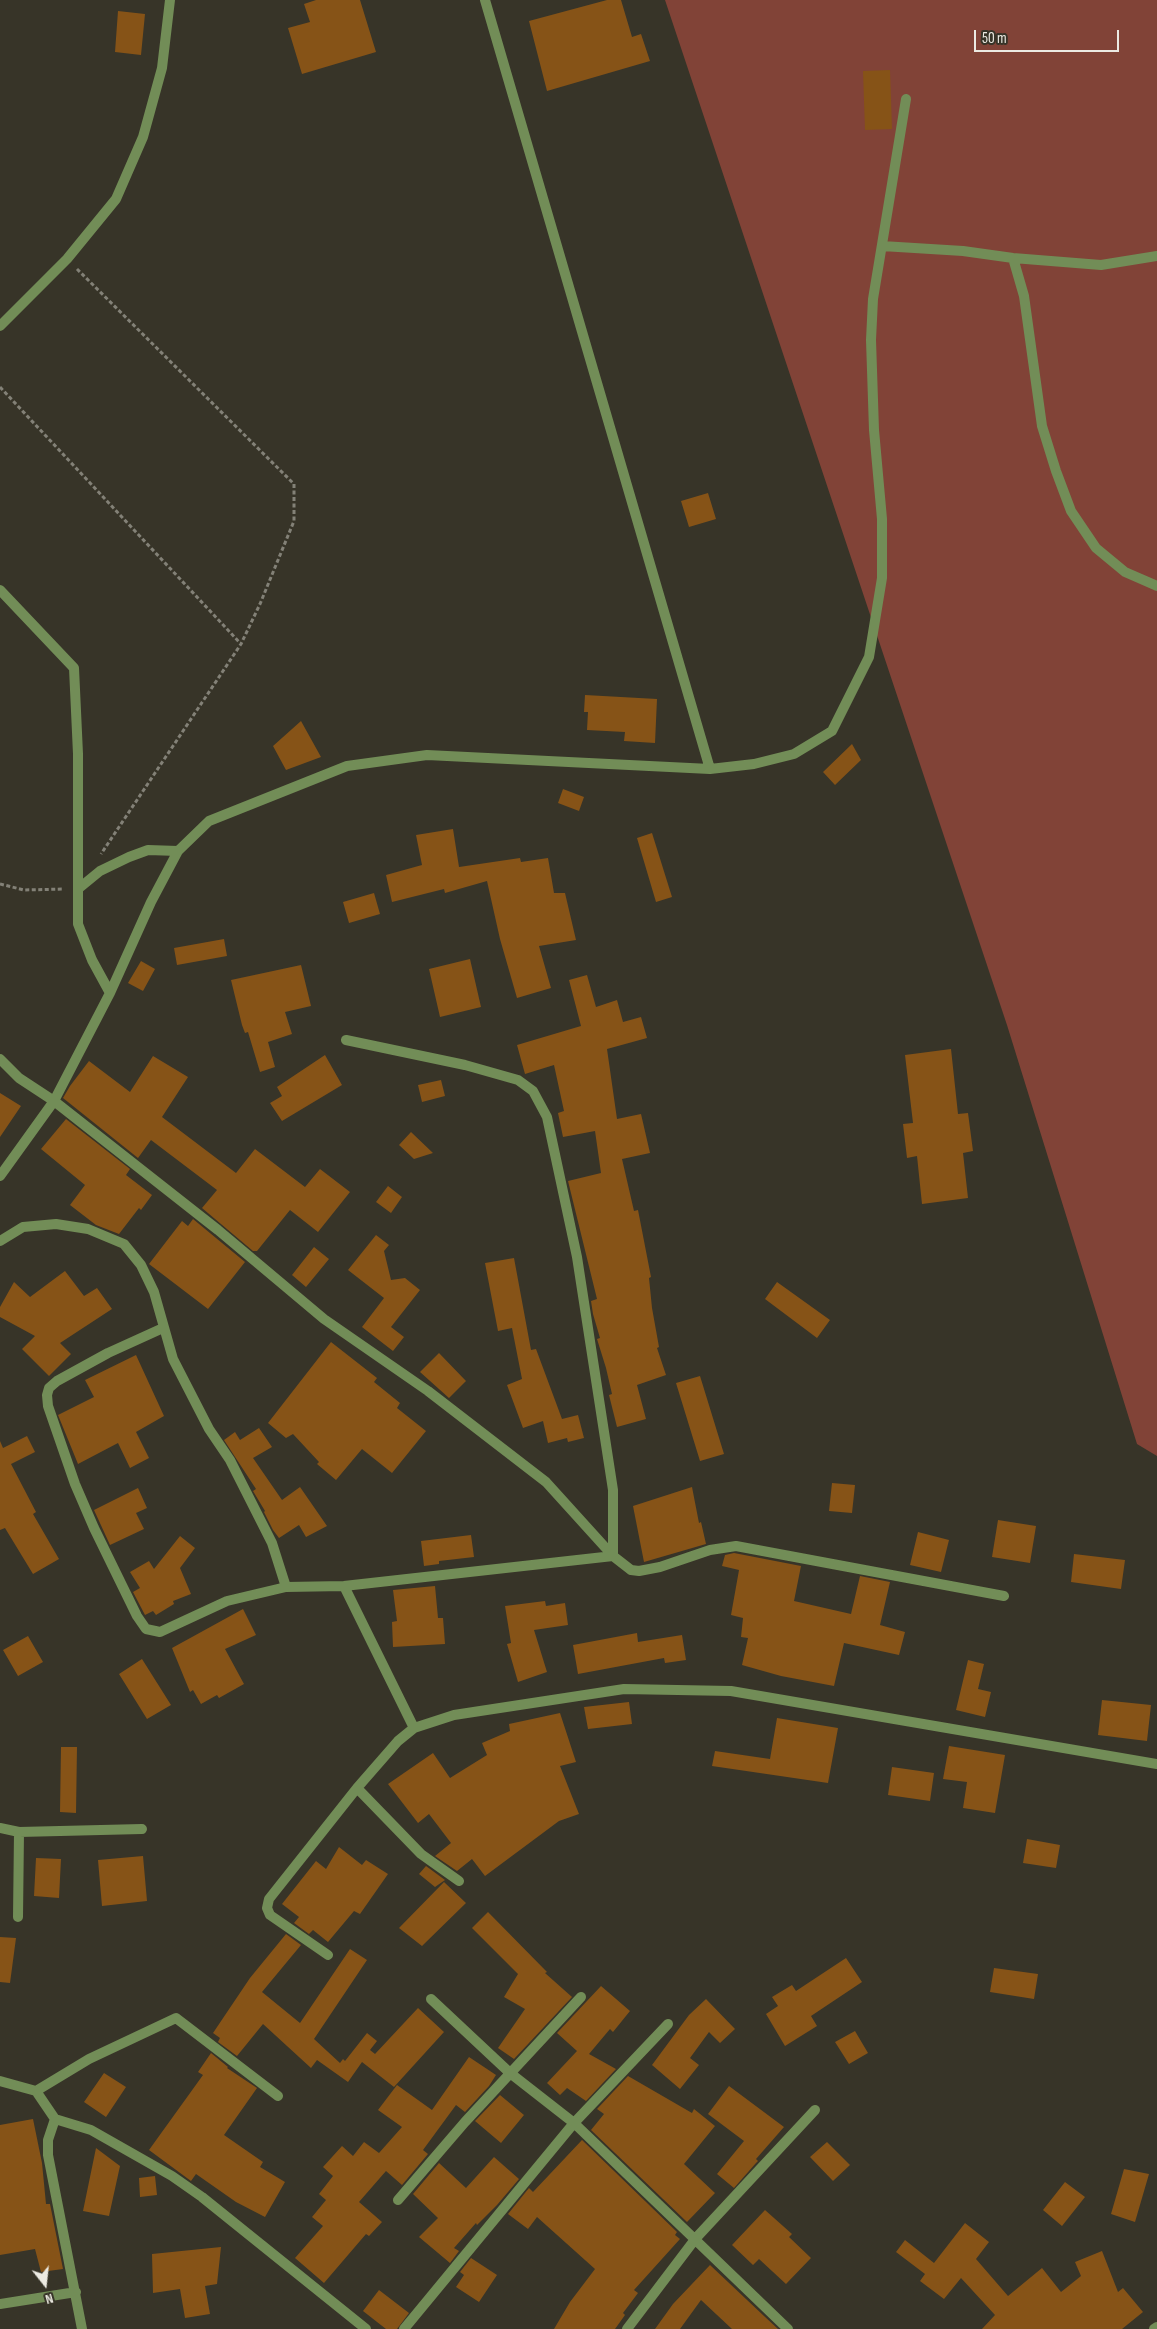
<!DOCTYPE html>
<html>
<head>
<meta charset="utf-8">
<style>
	body { margin:0 }
	#map { position:relative; width:1157px; height:2329px; overflow:hidden; background:#373428; font-family:"Sofia Sans Condensed",sans-serif }
	canvas { display:block }
	.north { position:absolute; left:20px; top:2259px; width:50px; height:50px; -webkit-text-stroke:4px #373428; paint-order:stroke; rotate:164deg; font-size:14px; font-weight:700; line-height:20px; text-align:center; color:#eceae2 }
	.north::after { content:''; display:block; margin:auto; width:18px; height:22px; background:#eceae2; clip-path:polygon(50% 0,100% 100%,50% 72%,0 100%) }
	.scale { position:absolute; left:974px; top:30px; width:145px; height:22px; box-sizing:border-box; border:2px solid #eceae2; border-top:0; padding-left:6px; font-size:15px; line-height:18px; white-space:nowrap; color:#eceae2; -webkit-text-stroke:4px #373428; paint-order:stroke }
</style>
</head>
<body>
<div id="map">
<canvas width="1157" height="2329"></canvas>
<div class="north">N</div>
<div class="scale">50 m</div>
</div>
<script>
const ctx = document.querySelector('canvas').getContext('2d');
ctx.lineJoin = 'round';
function fillPath(path, color) { ctx.fillStyle = color; ctx.fill(path, 'evenodd'); }
const poly = rows => new Path2D(rows.map(r => 'M' + r).join(''));
function strokePath(path, color, width, dash) { ctx.strokeStyle = color; ctx.lineWidth = width; ctx.lineCap = dash ? 'butt' : 'round'; ctx.setLineDash(dash || []); ctx.stroke(path); }
const green = poly([
	[665,0,1157,0,1157,1456,1137,1444,1007,1025]
]);
const building = poly([
	[316,0,360,0,376,52,302,74,288,28,310,22,304,4],
	[607,0,621,0,632,37,641,34,650,61,547,91,529,21],
	[118,11,145,14,141,55,115,52],
	[890,70,892,129,865,130,863,71],
	[708,493,716,519,689,527,681,501],
	[585,695,657,699,655,743,624,741,625,732,587,730,588,712,584,712],
	[301,721,321,757,286,770,273,746],
	[852,744,861,760,835,785,823,772],
	[563,789,584,797,579,811,558,803],
	[453,829,459,867,520,858,521,862,548,858,554,893,565,893,576,940,539,946,551,988,517,998,500,939,487,881,445,893,444,889,392,902,386,875,422,865,416,835],
	[652,833,672,897,656,902,637,838],
	[374,893,380,914,349,923,343,902],
	[224,939,227,956,177,965,174,948],
	[470,959,481,1007,440,1017,429,969],
	[141,961,155,969,143,991,128,983],
	[301,965,311,1006,285,1012,292,1034,268,1042,275,1067,260,1072,248,1032,245,1033,242,1025,231,980],
	[587,975,596,1007,617,1000,623,1022,641,1017,647,1038,607,1049,617,1119,641,1114,650,1153,622,1159,634,1211,638,1210,651,1277,649,1278,652,1308,659,1347,657,1348,666,1375,637,1385,646,1419,617,1427,609,1395,612,1394,606,1368,597,1339,600,1338,593,1314,591,1301,597,1299,568,1181,601,1173,595,1131,563,1137,558,1113,564,1111,554,1065,525,1074,517,1045,581,1026,569,980],
	[951,1049,958,1114,968,1113,973,1151,963,1153,968,1198,922,1204,917,1156,907,1158,903,1124,913,1123,905,1055],
	[325,1055,342,1085,282,1121,270,1103,282,1096,277,1087],
	[153,1056,188,1077,162,1117,236,1173,255,1149,305,1187,320,1169,350,1192,318,1232,290,1210,257,1251,253,1251,202,1208,217,1190,151,1140,138,1158,63,1098,70,1086,89,1061,130,1092],
	[441,1080,445,1096,422,1102,418,1085],
	[0,1093,21,1106,0,1137],
	[66,1119,130,1169,126,1175,152,1195,141,1210,139,1208,119,1234,96,1225,70,1205,85,1185,41,1149],
	[411,1132,433,1153,414,1159,399,1145],
	[388,1186,402,1197,391,1213,376,1202],
	[193,1219,245,1262,208,1309,149,1264,182,1221,188,1226],
	[376,1235,389,1245,384,1251,391,1280,405,1278,420,1290,391,1327,404,1337,393,1351,362,1327,384,1298,348,1270],
	[314,1247,329,1259,306,1287,292,1275],
	[514,1258,531,1350,536,1349,562,1419,578,1415,584,1438,568,1442,567,1438,548,1443,543,1421,523,1428,507,1385,522,1379,512,1328,498,1331,485,1263],
	[65,1271,84,1296,97,1288,112,1309,60,1343,71,1354,49,1376,22,1349,35,1336,0,1317,0,1307,14,1282,30,1297],
	[777,1282,830,1320,817,1338,765,1299],
	[331,1342,377,1378,374,1382,400,1403,397,1408,426,1431,392,1473,362,1449,336,1480,317,1464,319,1462,293,1434,286,1438,268,1423],
	[439,1353,466,1381,449,1398,420,1372],
	[136,1355,164,1416,136,1432,149,1458,130,1468,118,1443,78,1464,58,1415,94,1397,85,1380],
	[700,1376,724,1454,700,1461,676,1383],
	[259,1428,272,1447,253,1458,282,1500,300,1487,327,1526,306,1537,299,1525,279,1538,273,1530,264,1512,265,1511,253,1491,256,1489,224,1440,235,1432,240,1440],
	[27,1436,35,1452,11,1464,36,1512,33,1514,59,1559,33,1574,5,1528,0,1530,0,1441,3,1448],
	[832,1483,855,1485,852,1513,829,1511],
	[692,1487,699,1523,701,1522,706,1544,644,1562,633,1506],
	[138,1488,147,1508,136,1513,144,1529,110,1545,94,1510],
	[998,1520,1036,1526,1030,1563,992,1557],
	[918,1532,949,1540,941,1572,910,1565],
	[471,1535,474,1557,439,1561,439,1564,424,1566,421,1541],
	[180,1536,195,1548,180,1568,191,1594,173,1601,174,1604,156,1615,153,1611,145,1615,133,1592,140,1588,130,1572,149,1561,154,1569],
	[734,1553,801,1566,794,1601,851,1614,860,1576,890,1582,880,1625,905,1632,899,1655,844,1643,834,1686,781,1676,742,1665,748,1638,741,1637,743,1618,731,1615,739,1570,722,1566,725,1555],
	[1074,1554,1125,1560,1121,1589,1071,1582],
	[435,1586,438,1618,443,1618,445,1644,393,1647,392,1622,397,1621,393,1590],
	[545,1601,546,1606,565,1603,568,1625,534,1630,547,1672,518,1682,507,1644,511,1643,505,1606],
	[243,1609,256,1635,225,1649,244,1684,219,1698,217,1695,201,1704,193,1690,190,1692,172,1648],
	[637,1633,638,1642,682,1635,686,1660,665,1663,664,1658,578,1674,573,1645],
	[28,1636,43,1662,18,1676,3,1650],
	[142,1659,171,1705,147,1719,119,1674],
	[968,1660,984,1664,978,1689,991,1692,985,1717,956,1710],
	[1102,1700,1151,1705,1147,1741,1098,1735],
	[629,1702,632,1724,588,1729,584,1707],
	[560,1713,576,1762,560,1766,579,1814,559,1821,485,1876,472,1859,457,1871,435,1856,451,1843,429,1814,418,1823,388,1784,433,1753,450,1778,487,1755,482,1743,510,1731,509,1724],
	[777,1718,838,1728,828,1783,712,1766,715,1751,770,1759],
	[949,1746,1005,1755,995,1813,963,1808,967,1782,943,1779],
	[61,1747,77,1747,76,1813,60,1812],
	[892,1767,934,1773,930,1801,888,1795],
	[1027,1839,1060,1845,1056,1868,1023,1863],
	[339,1847,362,1865,366,1860,388,1874,360,1914,354,1911,328,1942,313,1930,309,1934,294,1923,299,1917,282,1904,316,1861,326,1869],
	[143,1856,147,1901,102,1906,98,1860],
	[36,1858,61,1859,59,1898,34,1896],
	[426,1866,445,1880,435,1887,419,1874],
	[444,1882,466,1903,422,1946,399,1928],
	[488,1912,547,1972,545,1973,572,1997,514,2059,498,2048,525,2009,504,1997,518,1974,472,1928],
	[286,1934,301,1945,262,1992,300,2023,350,1949,367,1960,314,2039,340,2063,343,2059,345,2061,367,2033,377,2041,370,2050,375,2054,418,2008,444,2032,394,2087,362,2062,348,2082,317,2060,311,2068,263,2024,237,2056,218,2042,220,2038,213,2033,250,1978],
	[0,1937,16,1938,10,1983,0,1982],
	[846,1958,862,1982,811,2016,817,2026,785,2046,766,2014,778,2006,772,1997,792,1985,796,1991],
	[994,1968,1038,1974,1034,1999,990,1992],
	[601,1986,630,2011,613,2032,610,2029,589,2054,616,2069,586,2101,567,2088,560,2095,547,2083,577,2051,557,2033],
	[706,1999,735,2029,720,2043,709,2032,690,2058,699,2065,680,2089,652,2065,689,2015],
	[855,2031,868,2053,849,2064,835,2042],
	[211,2053,228,2067,227,2068,257,2088,224,2135,263,2162,260,2167,285,2182,265,2217,236,2202,196,2174,191,2181,149,2150,203,2075,198,2072],
	[469,2057,496,2075,489,2086,465,2112,456,2105,423,2150,428,2154,402,2185,386,2171,359,2202,382,2222,369,2236,366,2234,324,2283,295,2258,323,2226,312,2217,326,2200,319,2194,333,2176,323,2167,342,2146,353,2156,364,2142,379,2153,402,2127,378,2110,397,2085,432,2110],
	[104,2073,126,2087,106,2117,84,2102],
	[628,2076,692,2113,694,2109,715,2126,684,2164,715,2193,687,2222,591,2130,604,2114,597,2109],
	[729,2086,784,2127,756,2159,758,2161,756,2163,734,2188,717,2174,744,2141,708,2114],
	[500,2095,524,2115,501,2143,475,2121],
	[33,2119,42,2163,46,2204,50,2204,63,2269,41,2272,35,2249,0,2255,0,2125],
	[582,2140,677,2232,675,2235,680,2239,634,2290,638,2293,623,2313,625,2315,615,2329,554,2329,570,2302,595,2269,537,2217,528,2229,508,2214,529,2188,533,2192],
	[827,2142,850,2165,833,2181,810,2157],
	[96,2148,120,2166,109,2216,83,2211],
	[494,2157,519,2179,497,2205,477,2225,476,2223,454,2248,459,2251,450,2263,419,2237,438,2218,413,2194,439,2163,466,2188],
	[1124,2169,1149,2174,1135,2222,1111,2214],
	[155,2176,157,2195,140,2197,139,2178],
	[1065,2182,1085,2197,1062,2226,1043,2210],
	[765,2210,792,2234,789,2237,811,2258,786,2284,759,2259,753,2265,732,2245],
	[965,2223,989,2242,976,2259,1008,2296,1042,2268,1061,2292,1081,2276,1075,2262,1102,2251,1118,2292,1123,2288,1143,2312,1122,2329,982,2329,995,2315,961,2278,944,2299,920,2281,925,2274,896,2252,905,2240,934,2263],
	[221,2247,217,2284,205,2286,210,2314,185,2318,180,2289,153,2293,152,2254],
	[471,2258,497,2275,479,2302,456,2287,464,2275,460,2272],
	[710,2265,764,2316,778,2329,732,2329,701,2300,680,2329,655,2329,673,2304],
	[379,2290,409,2313,397,2329,386,2329,363,2311]
]);
const path = poly([
	[77,269,294,484,294,521,260,604,241,644,101,854],
	[0,387,241,644],
	[0,884,24,890,64,889]
]);
const street = poly([
	[485,0,710,769],
	[882,246,963,251,1013,258,1101,265,1157,256],
	[1013,258,1024,296,1042,426,1056,471,1071,511,1096,548,1125,572,1157,586],
	[0,326,67,259,116,199,143,137,162,68,170,0],
	[0,590,74,668,78,754,78,924,92,960,110,993],
	[78,889,100,871,129,857,148,850,178,851],
	[346,1040,465,1065,518,1080,533,1091,547,1117,577,1257,613,1490,613,1556],
	[0,1059,19,1078,54,1101,218,1230,324,1319,428,1391,546,1482,613,1556,631,1570,639,1571,660,1567,710,1550,736,1546,1004,1596],
	[0,1176,54,1101,110,993,151,902,178,851,209,821,347,766,427,755,710,769,754,764,794,754,832,731,869,657,882,578,882,519,874,430,871,340,873,299,906,99],
	[0,1241,23,1227,56,1224,88,1229,124,1244,141,1265,154,1292,173,1359,209,1429,230,1460,272,1543,286,1587],
	[163,1328,108,1353,57,1381,49,1388,47,1395,48,1406,75,1484,94,1528,137,1616,146,1629,160,1632,227,1601,286,1587,344,1586,613,1556],
	[344,1586,414,1728],
	[357,1788,421,1854,459,1881],
	[0,1828,19,1832,18,1917],
	[19,1832,142,1829],
	[328,1955,270,1915,267,1908,269,1899,357,1788,398,1741,414,1728,454,1715,624,1689,731,1691,1157,1764],
	[431,1999,510,2073,574,2123,788,2329],
	[0,2081,36,2091,55,2119,91,2130,172,2176,202,2197,366,2329],
	[36,2091,89,2059,176,2018,278,2096],
	[55,2119,48,2140,48,2155,82,2329],
	[398,2200,465,2122,581,1997],
	[0,2304,76,2292],
	[404,2329,574,2123,668,2024],
	[627,2329,696,2238,815,2110],
	[1154,2329,1157,2327]
]);
fillPath(green, '#814337');
fillPath(building, '#865317');
strokePath(path, '#838177', 3, [4, 2.5]);
strokePath(street, '#728d57', 10);
</script>
</body>
</html>
